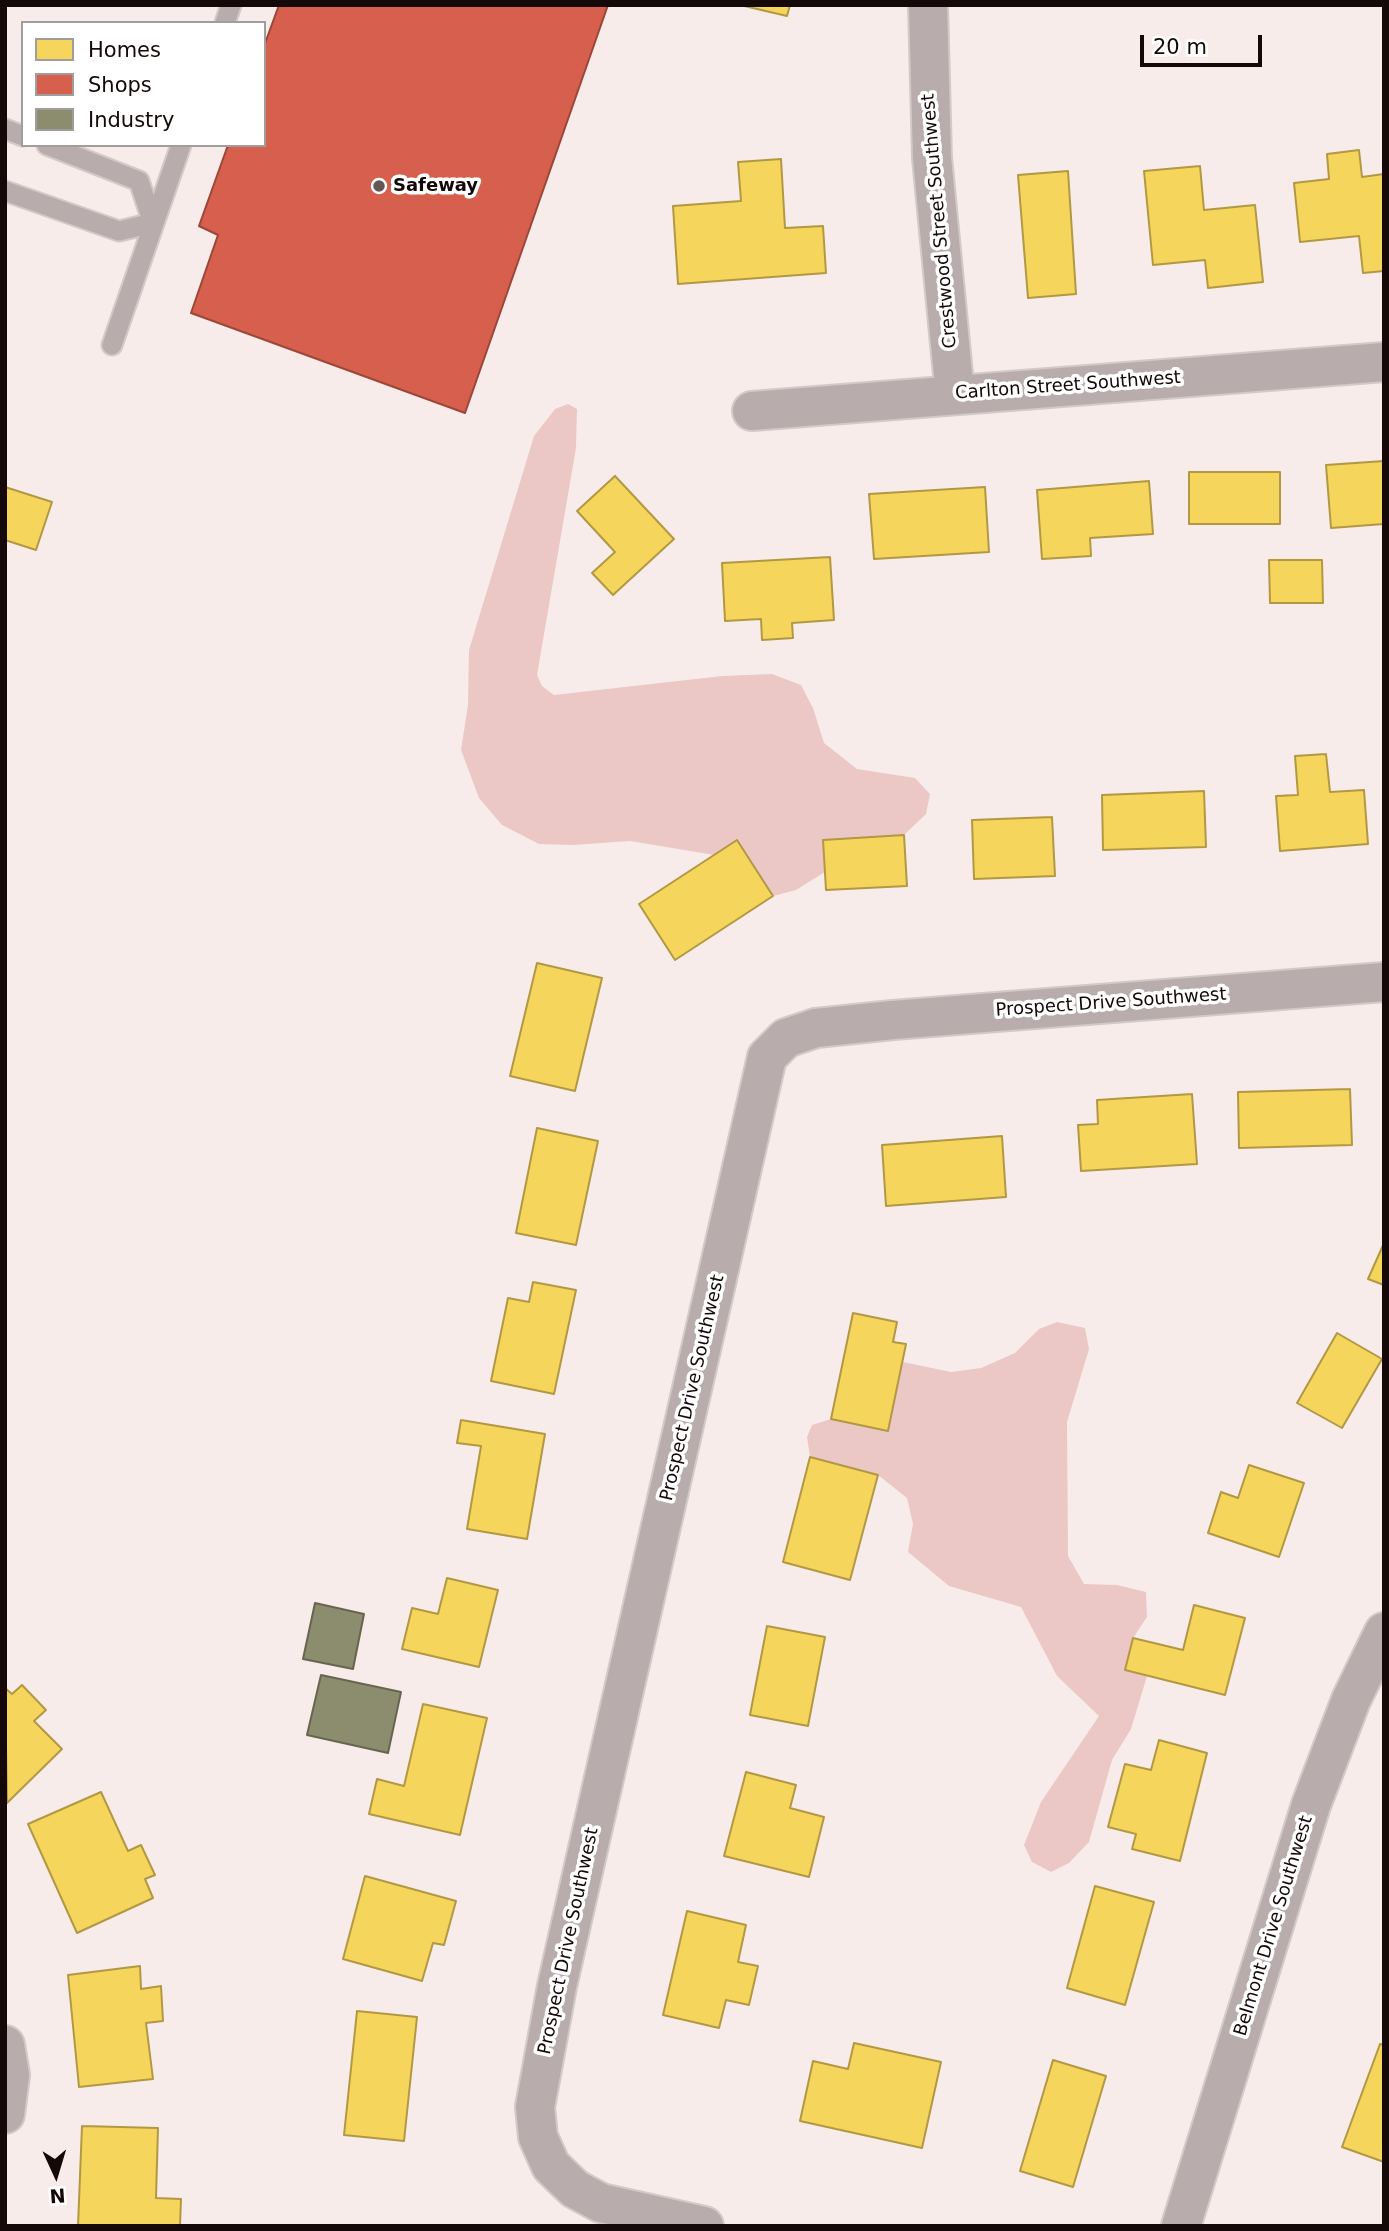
<!DOCTYPE html>
<html>
<head>
<meta charset="utf-8">
<style>
	body { margin:0 }
	#map { position:relative; width:1389px; height:2231px; overflow:hidden; background:#f8eceb; font-family:"DejaVu Sans",sans-serif }
	canvas { display:block }
	.frame { position:absolute; inset:0; border:7px solid #140908; pointer-events:none }
	.legend { position:absolute; left:21px; top:21px; width:245px; height:126px; box-sizing:border-box; background:#fff; border:2px solid #a19d9c; margin:0; padding:9px 12px; list-style:none; font-size:21px; color:#140908 }
	.legend li { display:flex; align-items:center; gap:14px; height:35px }
	.legend b { width:35px; border:2px solid #a19d9c }
	.north { position:absolute; left:21px; top:2140px; width:70px; height:70px; -webkit-text-stroke:5px #fff; paint-order:stroke; rotate:176deg; font-size:19px; font-weight:700; line-height:28px; text-align:center; color:#140908 }
	.north::after { content:''; display:block; margin:auto; width:24px; height:32px; background:#140908; clip-path:polygon(50% 0,100% 100%,50% 72%,0 100%) }
	.scale { position:absolute; left:1140px; top:35px; width:122px; height:32px; box-sizing:border-box; border:4px solid #140908; border-top:0; padding-left:9px; font-size:21px; line-height:24px; white-space:nowrap; color:#140908; -webkit-text-stroke:5px #fff; paint-order:stroke }
</style>
</head>
<body>
<div id="map">
<canvas width="1389" height="2231"></canvas>
<div class="frame"></div>
<ul class="legend">
<li><b style="height:19px;background:#f6d55c"></b>Homes</li>
<li><b style="height:19px;background:#d6604d"></b>Shops</li>
<li><b style="height:19px;background:#8c8c6e"></b>Industry</li>
</ul>
<div class="north">N</div>
<div class="scale">20 m</div>
</div>
<script>
const ctx = document.querySelector('canvas').getContext('2d');
ctx.lineJoin = 'round';
function fillPath(path, color) { ctx.fillStyle = color; ctx.fill(path, 'evenodd'); }
const poly = rows => new Path2D(rows.map(r => 'M' + r).join(''));
function strokePath(path, color, width, dash) { ctx.strokeStyle = color; ctx.lineWidth = width; ctx.lineCap = dash ? 'butt' : 'round'; ctx.setLineDash(dash || []); ctx.stroke(path); }
function label(font, color, halo, rows, align = 'center') {
  ctx.font = font + ' "DejaVu Sans",sans-serif'; ctx.lineWidth = 7; ctx.setLineDash([]); ctx.textBaseline = 'middle'; ctx.strokeStyle = halo; ctx.fillStyle = color; for (const [text, x, y, turn = 0] of rows) {
    ctx.save(); ctx.translate(x, y); ctx.rotate((+turn || 0) * Math.PI / 180); ctx.textAlign = isNaN(turn) ? turn : align; if (halo) ctx.strokeText(text, 0, 0); ctx.fillText(text, 0, 0); ctx.restore();
  }
}
const green = poly([
	[568,404,577,409,576,448,537,675,542,686,554,695,722,676,772,674,801,685,813,708,824,743,857,769,915,778,930,794,926,814,904,835,823,840,825,872,796,890,773,896,737,840,714,855,630,841,573,845,539,844,502,825,479,798,461,750,468,705,469,650,534,436,555,409],
	[1057,1322,1085,1328,1089,1349,1067,1422,1068,1556,1084,1584,1117,1585,1146,1592,1147,1617,1133,1638,1125,1670,1147,1676,1131,1729,1112,1760,1089,1842,1069,1863,1051,1872,1032,1862,1024,1845,1041,1802,1099,1716,1057,1676,1021,1607,949,1586,908,1552,913,1524,907,1498,878,1475,810,1457,807,1437,812,1425,831,1419,888,1431,903,1362,951,1372,981,1368,1015,1353,1039,1329]
]);
const homes = poly([
	[740,5,790,5,787,16,740,5],
	[1359,150,1362,177,1384,174,1384,271,1363,273,1359,236,1300,242,1294,183,1329,179,1327,154,1359,150],
	[781,159,785,228,823,226,826,273,678,284,673,206,741,201,738,162,781,159],
	[1200,166,1204,210,1255,205,1263,282,1208,288,1205,260,1153,265,1144,171,1200,166],
	[1068,171,1076,294,1028,298,1018,175,1068,171],
	[1384,461,1384,524,1331,528,1326,465,1384,461],
	[1189,472,1280,472,1280,524,1189,524,1189,472],
	[615,476,674,539,613,595,592,573,615,552,577,511,615,476],
	[1149,481,1153,534,1090,538,1091,556,1042,559,1037,490,1149,481],
	[5,487,52,502,36,550,5,540,5,487],
	[985,487,989,552,874,559,869,494,985,487],
	[830,557,834,620,792,623,793,638,762,640,761,619,725,621,722,563,830,557],
	[1269,560,1322,560,1323,603,1270,603,1269,560],
	[1326,754,1330,792,1364,790,1368,844,1280,851,1276,796,1298,795,1295,756,1326,754],
	[1204,791,1206,847,1103,850,1102,795,1204,791],
	[1052,817,1055,876,974,879,972,820,1052,817],
	[904,835,907,886,826,890,823,840,904,835],
	[737,840,773,896,675,960,639,904,737,840],
	[537,963,602,978,575,1091,510,1076,537,963],
	[1350,1089,1352,1145,1239,1148,1238,1092,1350,1089],
	[1192,1094,1197,1164,1081,1171,1078,1125,1098,1124,1097,1100,1192,1094],
	[537,1128,598,1141,576,1245,516,1233,537,1128],
	[1002,1136,1006,1197,886,1206,882,1145,1002,1136],
	[1384,1243,1384,1285,1368,1279,1384,1243],
	[533,1282,576,1290,554,1394,491,1381,508,1298,529,1302,533,1282],
	[853,1313,897,1322,893,1342,906,1344,888,1431,831,1419,853,1313],
	[1337,1333,1382,1359,1342,1428,1297,1403,1337,1333],
	[461,1420,545,1434,527,1539,467,1529,481,1446,457,1443,461,1420],
	[810,1457,878,1475,850,1580,783,1562,810,1457],
	[1249,1465,1304,1483,1279,1557,1208,1533,1221,1492,1238,1498,1249,1465],
	[447,1578,498,1590,479,1667,402,1649,412,1608,438,1614,447,1578],
	[1194,1605,1245,1618,1225,1695,1125,1670,1133,1638,1183,1650,1194,1605],
	[767,1626,825,1637,808,1726,750,1715,767,1626],
	[22,1685,46,1710,34,1721,62,1749,7,1803,5,1688,12,1694,22,1685],
	[423,1704,487,1718,460,1835,369,1814,377,1779,404,1786,423,1704],
	[1159,1740,1207,1753,1180,1861,1132,1849,1136,1834,1108,1827,1125,1764,1151,1770,1159,1740],
	[746,1772,796,1785,790,1808,824,1817,809,1877,724,1856,746,1772],
	[101,1792,128,1851,141,1845,155,1875,145,1879,153,1898,77,1933,28,1824,101,1792],
	[365,1876,456,1901,444,1945,433,1943,422,1981,343,1959,365,1876],
	[1095,1886,1154,1902,1125,2005,1067,1988,1095,1886],
	[687,1911,746,1925,738,1962,758,1966,749,2005,726,2000,719,2028,663,2015,687,1911],
	[140,1966,141,1989,161,1986,163,2021,146,2023,153,2079,79,2087,68,1975,140,1966],
	[357,2011,417,2017,404,2141,344,2135,357,2011],
	[854,2043,941,2062,922,2148,800,2121,813,2061,848,2069,854,2043],
	[1380,2044,1384,2045,1384,2162,1342,2147,1380,2044],
	[1053,2060,1106,2076,1073,2187,1020,2171,1053,2060],
	[82,2126,158,2128,156,2198,181,2199,180,2226,78,2226,82,2126]
]);
const shops = poly([
	[279,5,608,5,465,413,191,313,218,235,199,226,228,145,264,145,264,46,279,5]
]);
const industry = poly([
	[315,1603,364,1614,353,1669,303,1659,315,1603],
	[321,1675,401,1692,388,1753,307,1735,321,1675]
]);
const lane = poly([
	[225,23,231,5],
	[5,129,23,136],
	[5,191,119,231,153,223,139,181,47,145],
	[112,345,181,145]
]);
const street = poly([
	[928,5,932,158,955,395],
	[752,411,1384,362],
	[5,2045,10,2075,5,2114],
	[704,2226,601,2203,575,2189,551,2166,538,2137,535,2107,557,1986,767,1057,786,1038,816,1028,893,1020,1384,982],
	[1181,2226,1311,1805,1351,1700,1384,1632]
]);
const markers = [
	[379,186,7,"#645857"]
];
const poiNames = [
	["Safeway",393,186]
];
const streetNames = [
	["Crestwood Street Southwest",940,221,-95],
	["Carlton Street Southwest",1068,386,-4],
	["Prospect Drive Southwest",1111,1003,-4],
	["Prospect Drive Southwest",693,1388,-77],
	["Belmont Drive Southwest",1274,1926,-73],
	["Prospect Drive Southwest",569,1941,-78]
];
fillPath(green, '#ebc8c5');
fillPath(homes, '#f6d55c');
strokePath(homes, '#b29843', 2);
fillPath(shops, '#d6604d');
strokePath(shops, '#9c4638', 2);
fillPath(industry, '#8c8c6e');
strokePath(industry, '#68654f', 2);
strokePath(lane, '#d3c9c8', 23);
strokePath(street, '#d3c9c8', 42);
strokePath(lane, '#b8adac', 19);
strokePath(street, '#b8adac', 38);
for (const [x, y, r, color] of markers) { const dot = new Path2D(); dot.arc(x, y, r, 0, 2 * Math.PI); ctx.fillStyle = color; ctx.fill(dot); strokePath(dot, '#fff', 2.5); }
label('bold 18px', '#140908', '#fff', poiNames, 'left');
label('18px', '#140908', '#fff', streetNames);
</script>
</body>
</html>
